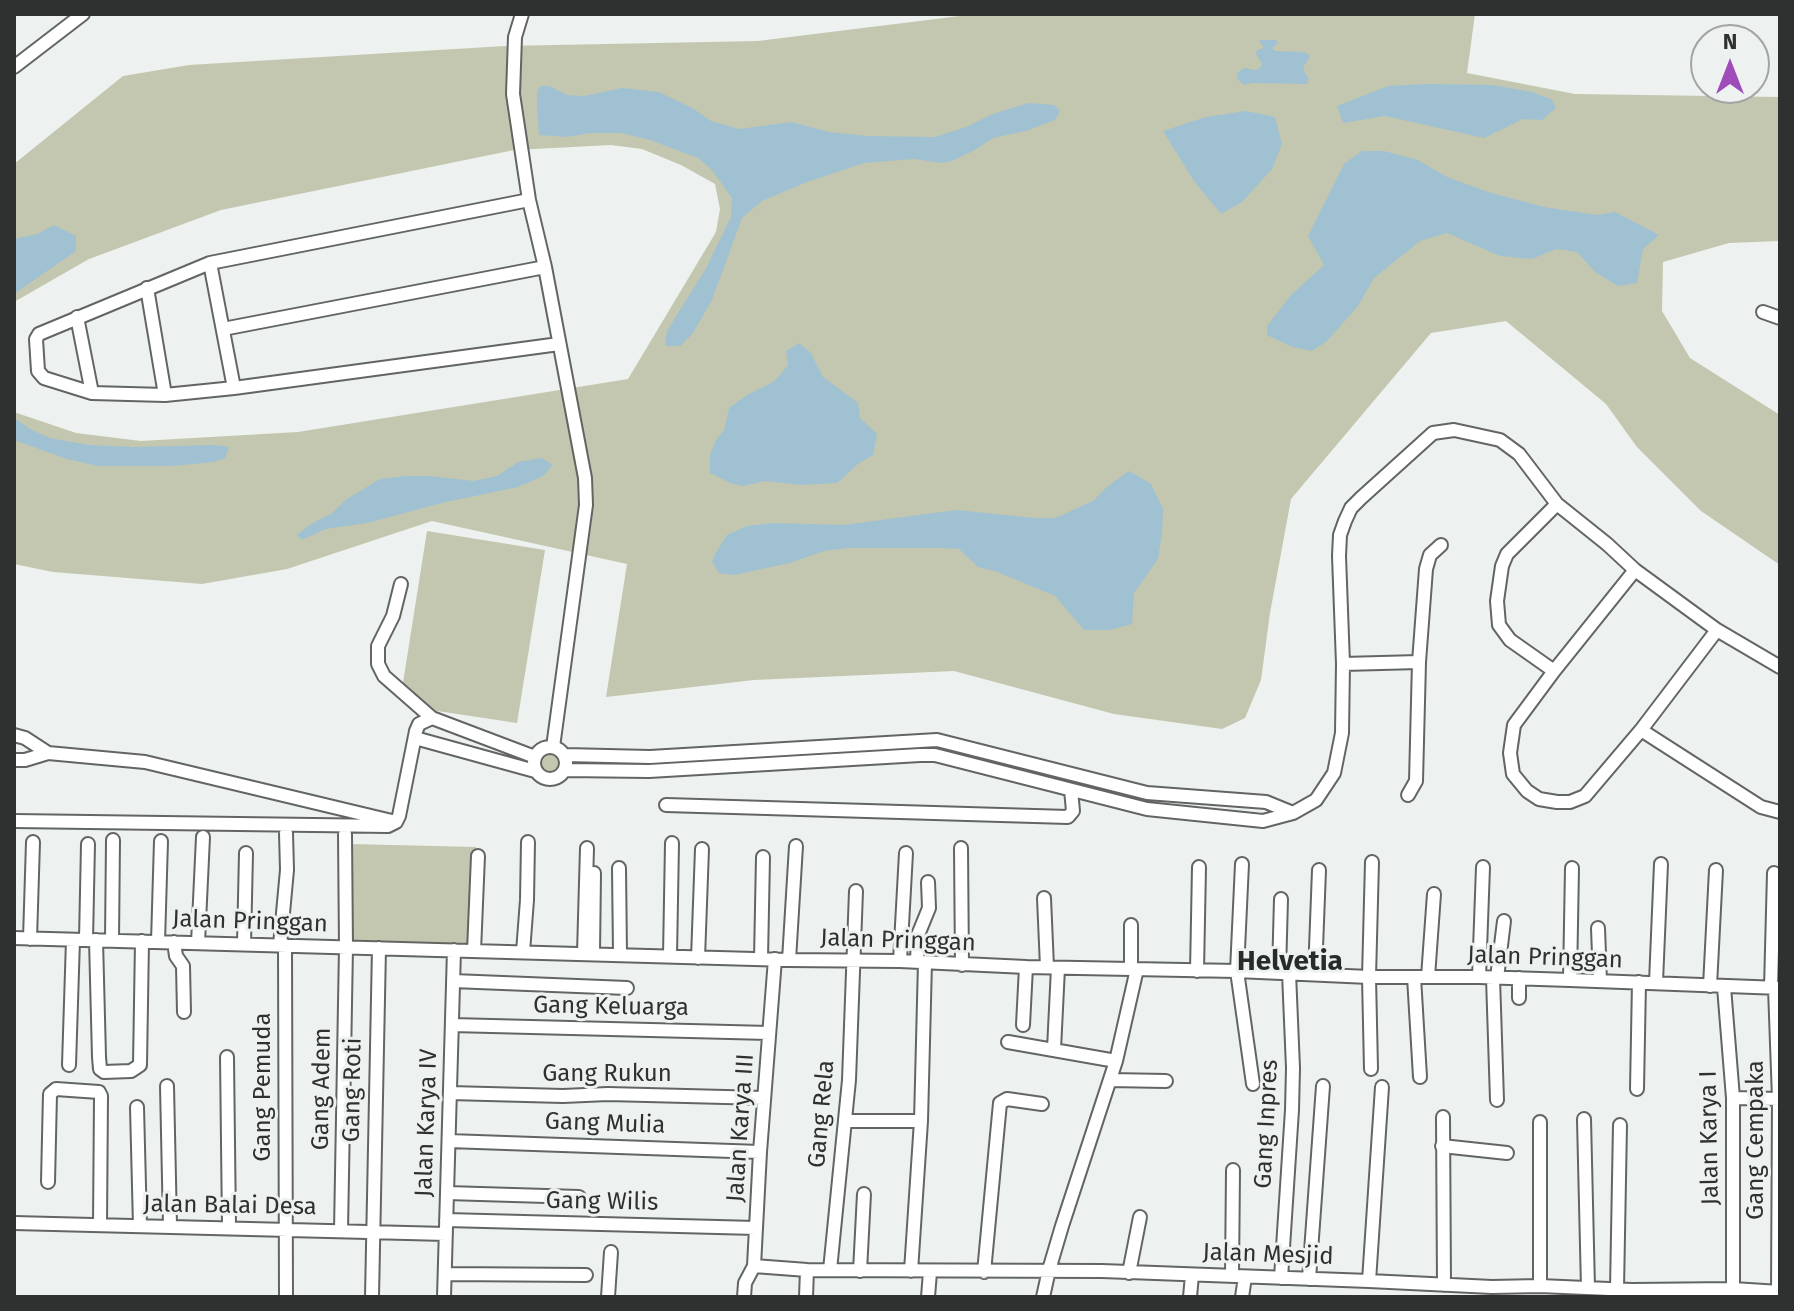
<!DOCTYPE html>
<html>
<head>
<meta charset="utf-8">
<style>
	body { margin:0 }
	#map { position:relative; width:1794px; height:1311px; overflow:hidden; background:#edf1ef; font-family:"Fira Sans",sans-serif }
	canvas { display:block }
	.frame { position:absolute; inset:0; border:16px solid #2f3030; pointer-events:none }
	.north { position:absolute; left:1690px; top:24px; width:80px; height:80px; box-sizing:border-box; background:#edf1ef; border:2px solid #a1a4a3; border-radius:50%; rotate:0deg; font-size:22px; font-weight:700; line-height:32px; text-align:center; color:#2f3030 }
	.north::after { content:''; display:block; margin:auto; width:28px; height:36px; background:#9f4bba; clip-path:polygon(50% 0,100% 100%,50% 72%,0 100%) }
</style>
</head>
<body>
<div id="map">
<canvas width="1794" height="1311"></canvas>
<div class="frame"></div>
<div class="north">N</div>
</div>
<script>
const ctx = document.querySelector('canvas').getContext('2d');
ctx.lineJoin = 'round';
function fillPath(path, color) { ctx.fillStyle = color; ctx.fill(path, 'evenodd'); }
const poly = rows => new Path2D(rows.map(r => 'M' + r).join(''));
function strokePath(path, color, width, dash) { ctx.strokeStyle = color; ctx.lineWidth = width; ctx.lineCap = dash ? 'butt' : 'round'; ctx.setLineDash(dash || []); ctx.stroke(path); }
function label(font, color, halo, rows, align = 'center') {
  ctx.font = font + ' "Fira Sans",sans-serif'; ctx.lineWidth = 6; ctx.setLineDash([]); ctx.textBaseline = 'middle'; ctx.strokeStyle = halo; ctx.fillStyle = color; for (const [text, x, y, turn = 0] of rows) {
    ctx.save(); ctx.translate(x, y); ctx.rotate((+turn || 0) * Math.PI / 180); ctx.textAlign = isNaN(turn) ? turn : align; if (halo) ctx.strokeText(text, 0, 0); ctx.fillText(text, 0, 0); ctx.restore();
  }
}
const green = poly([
	[976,14,1475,14,1467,73,1575,94,1780,97,1780,241,1729,243,1663,262,1662,311,1690,358,1780,415,1780,565,1701,511,1637,447,1606,404,1506,321,1431,333,1291,499,1270,613,1261,680,1245,718,1222,729,1114,714,954,671,754,680,606,697,627,564,432,521,287,569,202,584,53,572,14,564,14,412,76,433,141,441,298,432,628,379,716,232,720,209,715,184,681,165,642,149,611,145,514,150,221,210,89,259,14,302,14,164,123,76,189,65,505,46,758,41],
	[427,531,545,550,517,723,431,710,402,689],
	'539 763a12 12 0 1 1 24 0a12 12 0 1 1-24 0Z',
	[350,844,476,847,474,947,348,944]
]);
const water = poly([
	[1261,40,1276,40,1278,43,1272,48,1275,51,1304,52,1309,55,1309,59,1304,66,1304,72,1309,78,1307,84,1252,83,1245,85,1240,82,1237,77,1237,73,1241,70,1244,68,1255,70,1260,68,1262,64,1256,54,1257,50,1264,48,1259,41],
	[1428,84,1493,85,1532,92,1551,99,1556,108,1542,120,1523,119,1484,138,1385,116,1343,123,1337,106,1388,86],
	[540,86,549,86,567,95,584,96,622,88,659,92,694,109,711,121,739,129,792,122,829,132,867,136,935,137,966,127,993,114,1028,103,1054,105,1060,111,1055,120,1026,131,993,138,973,151,952,161,941,163,914,159,864,163,807,182,762,201,742,218,712,300,693,333,680,346,665,346,667,331,705,270,731,217,732,198,711,169,698,158,650,140,621,133,590,133,567,137,539,135,537,105,537,92],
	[1246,111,1275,117,1282,144,1272,169,1242,202,1221,214,1194,181,1163,131,1206,117],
	[1362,151,1384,151,1418,160,1447,177,1488,192,1544,207,1597,215,1615,212,1659,235,1643,249,1637,283,1618,286,1595,272,1577,252,1556,249,1532,259,1500,256,1447,233,1420,241,1374,278,1358,306,1327,341,1312,351,1292,347,1267,335,1267,326,1291,295,1324,265,1308,236,1344,164],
	[54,225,76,236,76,251,14,294,14,239,37,234],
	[799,343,811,353,823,377,858,403,860,418,877,434,873,455,858,464,837,483,801,485,765,481,743,486,730,483,710,473,710,455,716,440,724,430,729,408,747,395,775,381,788,365,786,351],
	[14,418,32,430,50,438,88,445,134,447,215,445,229,447,225,458,214,462,171,466,98,466,67,459,14,440],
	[542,458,553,465,543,476,518,487,446,502,367,523,326,529,302,540,297,535,311,524,331,514,347,499,380,479,405,476,429,476,474,481,497,476,518,462],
	[1129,471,1151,484,1163,509,1162,533,1158,559,1134,593,1132,624,1110,630,1084,630,1055,596,995,571,978,567,959,549,938,548,847,548,824,551,790,563,734,575,719,573,712,562,715,554,727,535,747,526,774,523,844,525,956,510,1035,518,1055,518,1093,501,1108,486]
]);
const minor = poly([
	[522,14,515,37,513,94,529,200,545,267,585,478,586,505,553,747],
	[14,67,83,14],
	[529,200,210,263,39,334,36,339,38,371,44,378,92,393,165,395,234,388,559,344],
	[210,263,234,388],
	[147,288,165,395],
	[1763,312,1780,318],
	[77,317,92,393],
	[223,329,545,267],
	[1635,570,1554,671,1514,725,1510,753,1513,774,1527,791,1539,799,1557,802,1570,802,1585,796,1641,730,1717,630],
	[401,584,393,616,378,646,378,664,384,676,432,718,535,757],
	[1343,664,1419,662],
	[1554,671,1510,640,1499,625,1497,601,1502,566,1507,554,1557,504],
	[1641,730,1761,807,1780,812],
	[14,735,25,738,48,753,145,762,396,822],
	[415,738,535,771],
	'534 763a16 16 0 1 1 32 0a16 16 0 1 1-32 0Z',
	[565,755,650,757,937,740,1147,793,1266,802,1293,813],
	[14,760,25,760,48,753],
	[565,770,649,771,920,755,935,755,1147,809,1263,821,1293,813,1316,800,1334,773,1342,733,1343,664,1339,556,1340,535,1345,521,1351,508,1361,498,1433,433,1454,430,1500,440,1519,454,1557,504,1607,544,1635,570,1717,630,1780,667],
	[1408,795,1416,781,1419,662,1426,569,1430,555,1441,545],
	[666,805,1068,817,1073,811,1071,790],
	[14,821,388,826,396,822,399,816,416,731,419,724,432,718],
	[961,848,962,965],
	[1242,864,1237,971,1253,1084],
	[619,868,620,954],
	[1044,898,1047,967],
	[1131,925,1131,968],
	[1598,928,1600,981],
	[14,938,789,960,900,961,1026,967,1237,971,1369,977,1479,977,1570,980,1780,988],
	[30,939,33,842],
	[86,940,88,844],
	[96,940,99,1057,100,1069,104,1072,131,1071,140,1065,142,941],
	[112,940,113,840],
	[158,942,161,841],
	[174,942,176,956,183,966,184,1012],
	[198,943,203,837],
	[244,944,246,853],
	[280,945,287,870,286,833],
	[285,945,286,1297],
	[474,951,478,856],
	[523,952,527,900,528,842],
	[584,953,587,848],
	[593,953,594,873],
	[670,956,672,843],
	[698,958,702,849],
	[761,959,763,857],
	[789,960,796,846],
	[900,961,906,853],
	[917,962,918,935,929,908,928,882],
	[1197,971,1199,867],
	[1279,972,1281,899],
	[1315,974,1319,870],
	[1414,977,1420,1077],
	[1428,977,1434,894],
	[1479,977,1483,867],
	[1493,978,1497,1100],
	[1497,978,1504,921],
	[1570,980,1572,868],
	[453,981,627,988],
	[1656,982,1661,864],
	[1710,986,1716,870],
	[1724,987,1733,1098,1733,1289],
	[1771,988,1774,873],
	[1775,988,1779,1099,1778,1292],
	[1519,998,1519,978],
	[452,1025,769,1033],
	[1023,1025,1026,967],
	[1008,1042,1116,1061],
	[1054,1049,1058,968],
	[227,1057,229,1227],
	[69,1065,73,940],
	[1371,1069,1369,977,1372,862],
	[1110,1080,1166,1081],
	[167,1086,170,1226],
	[1637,1089,1639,982],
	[450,1093,563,1096,608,1094,764,1098],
	[1733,1098,1780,1099],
	[137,1107,140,1226],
	[1443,1117,1444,1285],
	[1584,1119,1588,1288],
	[845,1121,921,1121],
	[449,1141,760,1152],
	[1442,1146,1507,1153],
	[48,1182,50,1094,56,1089,99,1092,101,1096,100,1224],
	[447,1193,579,1197],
	[446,1220,756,1228],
	[14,1223,446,1234],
	[341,1231,346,947,345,834],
	[754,1266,807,1270,1102,1271,1369,1281,1492,1287,1540,1286,1632,1290,1733,1289,1780,1292],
	[830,1270,849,1080,856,891],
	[860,1271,864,1194],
	[911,1271,921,1121,925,962],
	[984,1272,1000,1103,1007,1099,1042,1104],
	[1129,1273,1140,1217],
	[445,1274,586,1275],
	[1232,1276,1233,1170],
	[1281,1278,1292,1110,1293,1068,1289,973],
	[1309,1279,1323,1086],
	[1369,1281,1382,1087],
	[1540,1286,1540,1122],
	[1617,1289,1620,1125],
	[372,1297,379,948],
	[444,1297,454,950],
	[608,1297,611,1252],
	[744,1297,745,1283,754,1266,760,1152,775,959],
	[806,1297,807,1270],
	[928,1297,930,1272],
	[1043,1297,1049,1270,1062,1226,1116,1061,1137,969],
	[1190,1297,1192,1275],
	[1242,1297,1245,1277]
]);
const streetNames = [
	["Jalan Pringgan",250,922,2],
	["Jalan Pringgan",898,941,2],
	["Jalan Pringgan",1545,958,2],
	["Gang Keluarga",611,1007,1],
	["Gang Rukun",607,1074],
	["Gang Pemuda",263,1087,-90],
	["Gang Adem",322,1089,-89],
	["Gang Roti",353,1090,-89],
	["Gang Rela",822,1114,-85],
	["Jalan Karya IV",427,1123,-88],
	["Gang Mulia",605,1124,2],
	["Gang Inpres",1267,1124,-87],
	["Jalan Karya III",741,1128,-86],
	["Jalan Karya I",1710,1138,-91],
	["Gang Cempaka",1756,1140,-90],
	["Gang Wilis",602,1202,1],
	["Jalan Balai Desa",230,1206,1],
	["Jalan Mesjid",1268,1255,2]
];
const quarterNames = [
	["Helvetia",1290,962]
];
fillPath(green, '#c4c7af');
fillPath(water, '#9fc1d2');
strokePath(minor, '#626564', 16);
strokePath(minor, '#fff', 12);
label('24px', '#2f3030', '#edf1ef', streetNames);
label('bold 28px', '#272b29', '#edf1ef', quarterNames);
</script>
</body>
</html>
